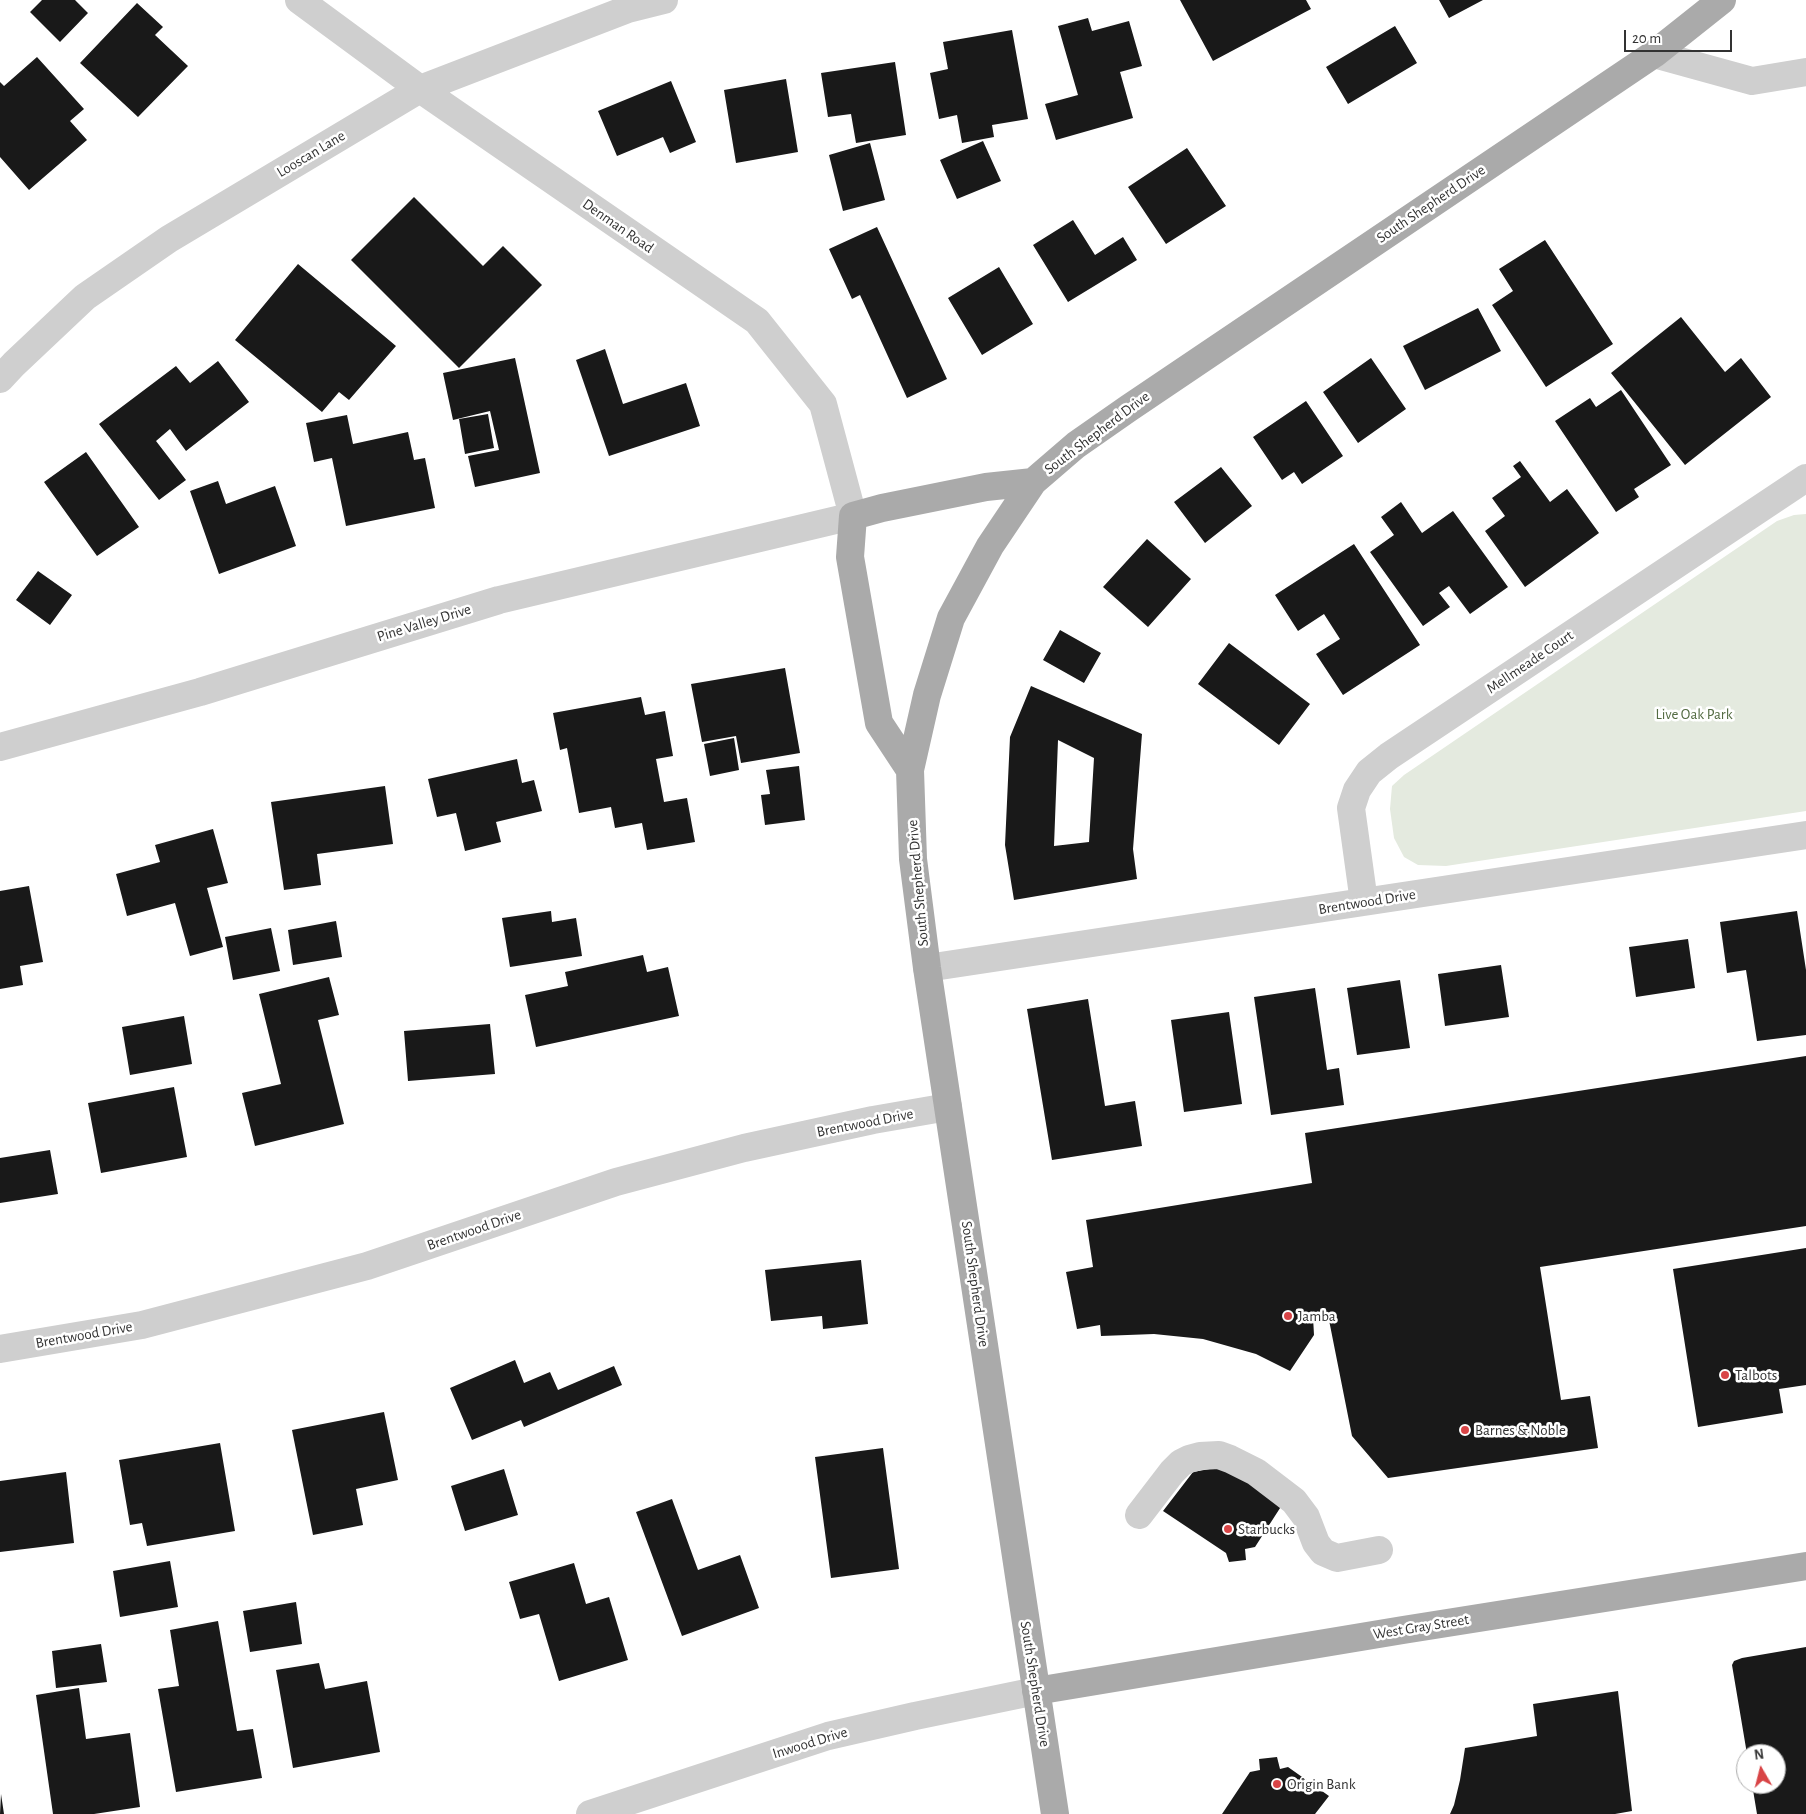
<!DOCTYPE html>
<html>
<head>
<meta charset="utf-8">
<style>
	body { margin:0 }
	#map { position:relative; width:1806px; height:1814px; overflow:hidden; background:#fff; font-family:"Alegreya Sans",sans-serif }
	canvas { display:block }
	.north { position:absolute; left:1736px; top:1744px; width:50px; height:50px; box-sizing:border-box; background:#fff; border:1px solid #adadad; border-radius:50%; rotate:352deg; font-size:14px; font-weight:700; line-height:20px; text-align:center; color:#323232 }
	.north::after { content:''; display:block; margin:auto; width:18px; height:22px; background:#d84446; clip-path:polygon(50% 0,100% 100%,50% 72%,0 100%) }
	.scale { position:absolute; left:1624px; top:30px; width:108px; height:22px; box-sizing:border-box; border:2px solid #323232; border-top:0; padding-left:6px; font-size:15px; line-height:18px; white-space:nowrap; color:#323232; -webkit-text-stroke:4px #fff; paint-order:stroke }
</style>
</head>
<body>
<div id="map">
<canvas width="1806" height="1814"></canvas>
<div class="north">N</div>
<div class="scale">20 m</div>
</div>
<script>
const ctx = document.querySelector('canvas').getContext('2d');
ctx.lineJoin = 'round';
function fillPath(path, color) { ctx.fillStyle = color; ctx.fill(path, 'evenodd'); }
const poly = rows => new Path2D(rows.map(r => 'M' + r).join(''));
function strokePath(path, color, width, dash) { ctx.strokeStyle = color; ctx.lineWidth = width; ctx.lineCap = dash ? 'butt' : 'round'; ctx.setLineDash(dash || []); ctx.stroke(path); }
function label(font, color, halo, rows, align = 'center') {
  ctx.font = font + ' "Alegreya Sans",sans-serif'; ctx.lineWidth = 5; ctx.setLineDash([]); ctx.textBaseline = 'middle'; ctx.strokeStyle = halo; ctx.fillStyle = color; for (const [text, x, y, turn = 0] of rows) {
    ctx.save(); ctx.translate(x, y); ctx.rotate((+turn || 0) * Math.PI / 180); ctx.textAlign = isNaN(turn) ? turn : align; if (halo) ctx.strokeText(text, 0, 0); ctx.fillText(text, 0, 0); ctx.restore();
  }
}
const green = poly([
	[1806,514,1806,811,1446,866,1418,865,1404,857,1394,838,1390,809,1392,786,1404,775,1777,521,1794,515]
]);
const building = poly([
	[42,0,75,0,88,13,60,42,30,12],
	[1180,0,1306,0,1311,9,1213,61],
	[1439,0,1483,0,1449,18],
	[137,3,163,27,155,35,188,66,138,117,80,63],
	[1088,18,1092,31,1129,21,1142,66,1120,72,1133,118,1056,140,1045,104,1078,95,1058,26],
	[1395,26,1417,63,1348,104,1326,67],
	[1012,30,1028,119,992,125,994,137,962,143,957,115,939,119,930,73,948,69,943,42],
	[37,57,84,109,70,121,87,140,29,190,0,157,0,82,4,86],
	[895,62,906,135,856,143,851,114,828,117,821,73],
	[786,79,798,152,736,163,724,90],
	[671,81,696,142,670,153,663,137,617,156,598,111],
	[983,141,1001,181,957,199,940,160],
	[870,143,885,200,843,211,829,155],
	[1187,148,1226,206,1166,244,1128,187],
	[414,197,483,266,503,246,542,285,459,368,351,260],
	[1073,220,1095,255,1123,237,1137,260,1068,302,1033,245],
	[877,227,947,379,907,398,860,295,852,299,829,249],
	[1545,240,1613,344,1546,387,1492,305,1513,291,1499,269],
	[298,264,396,346,349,400,339,392,322,412,235,340],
	[999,267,1033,324,982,355,948,298],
	[1478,308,1501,351,1425,390,1403,346],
	[1681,317,1725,372,1741,358,1771,397,1685,465,1611,373],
	[605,349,623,404,686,383,700,426,609,456,576,360],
	[515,358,540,473,475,487,468,456,499,450,490,411,453,420,443,373],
	[1371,358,1406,409,1358,443,1323,392],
	[218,361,249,402,186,451,170,429,156,441,186,480,159,500,99,424,176,366,190,383],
	[1621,390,1671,465,1634,489,1639,497,1616,512,1555,421,1590,398,1596,407],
	[1306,401,1343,456,1302,484,1294,472,1282,480,1253,437],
	[488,414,494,448,465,454,459,419],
	[347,415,353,444,408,432,414,460,425,458,435,508,346,526,332,458,314,462,306,423],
	[86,452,139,527,97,556,44,482],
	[1520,461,1550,502,1567,489,1599,533,1525,587,1485,531,1505,516,1492,498,1521,477,1513,466],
	[1221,467,1252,506,1205,543,1174,502],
	[218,481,226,504,275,486,296,546,219,574,190,491],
	[1401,502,1422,533,1453,511,1508,587,1470,614,1449,586,1439,593,1450,607,1423,626,1370,552,1394,535,1381,517],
	[1147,539,1191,579,1148,627,1103,587],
	[1354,544,1420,645,1343,695,1316,654,1340,639,1324,614,1298,631,1275,595],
	[38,571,72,595,50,625,16,600],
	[1060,630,1101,653,1084,683,1043,660],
	[1229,643,1310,704,1279,745,1198,684],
	[785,668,800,753,741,763,736,736,702,742,691,684],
	[1031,686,1142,734,1133,849,1137,879,1014,900,1005,845,1010,737],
	[1058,740,1094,758,1089,842,1054,846],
	[641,697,645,715,665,711,673,756,656,759,664,802,687,798,695,842,647,850,642,823,615,828,611,807,579,813,567,748,560,750,553,713],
	[734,738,739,770,710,776,704,744],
	[517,759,522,783,534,780,542,811,496,822,501,842,465,851,456,813,437,817,428,779],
	[799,766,805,820,765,825,761,795,770,794,766,770],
	[385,786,393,844,317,854,321,885,284,890,271,802],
	[213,829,228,883,207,888,223,947,190,956,175,903,127,916,116,874,160,862,155,845],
	[29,886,43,962,20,966,23,985,0,989,0,891],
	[551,911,552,922,576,918,582,956,510,967,502,918],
	[1797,911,1806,970,1806,1035,1757,1041,1746,970,1727,973,1720,922],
	[336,921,342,957,293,965,288,930],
	[271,928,280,971,233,980,225,937],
	[1688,939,1695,988,1636,997,1629,947],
	[643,955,647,972,668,967,679,1016,536,1047,525,995,568,986,565,972],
	[1501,965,1509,1017,1445,1026,1438,974],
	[329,977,339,1015,318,1020,344,1124,255,1146,242,1093,281,1084,259,994],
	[1400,980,1410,1048,1357,1055,1347,988],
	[1315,988,1327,1070,1339,1068,1344,1105,1271,1115,1254,997],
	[1088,999,1105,1106,1135,1101,1142,1146,1052,1160,1027,1009],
	[1229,1012,1242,1104,1184,1112,1171,1020],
	[184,1016,192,1064,130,1075,122,1027],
	[490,1024,495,1074,408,1081,404,1031],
	[1806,1056,1806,1226,1540,1267,1561,1400,1590,1396,1598,1448,1388,1478,1352,1436,1328,1315,1313,1317,1314,1335,1290,1371,1256,1354,1203,1339,1154,1334,1101,1336,1100,1325,1077,1329,1066,1272,1093,1267,1086,1220,1312,1183,1305,1133],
	[174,1087,187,1157,101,1173,88,1103],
	[50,1150,58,1194,0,1203,0,1158],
	[1806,1248,1806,1385,1779,1389,1783,1413,1698,1427,1673,1269],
	[861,1260,868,1324,823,1329,822,1316,771,1321,765,1270],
	[515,1360,524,1383,550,1372,558,1390,614,1366,622,1385,524,1427,521,1420,472,1440,450,1388],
	[384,1412,398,1480,356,1489,363,1525,313,1535,292,1430],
	[220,1443,235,1531,147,1546,142,1523,130,1525,119,1460],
	[883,1448,899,1569,831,1578,815,1457],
	[1226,1466,1282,1505,1255,1547,1245,1549,1246,1560,1229,1562,1226,1553,1163,1511,1193,1472],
	[504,1469,518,1515,465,1531,451,1486],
	[66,1472,74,1543,0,1552,0,1481],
	[672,1499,698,1570,740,1555,759,1608,682,1636,636,1512],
	[170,1561,178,1607,120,1617,113,1571],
	[574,1563,586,1604,609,1597,628,1660,559,1681,539,1614,520,1619,509,1582],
	[296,1602,302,1644,250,1652,243,1611],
	[218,1621,237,1731,253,1729,262,1778,176,1792,158,1689,179,1686,170,1630],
	[101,1644,107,1682,56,1688,52,1651],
	[1806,1647,1806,1814,1757,1814,1752,1784,1776,1784,1776,1754,1747,1754,1732,1665,1734,1661,1742,1658],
	[319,1663,325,1689,367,1681,380,1752,293,1768,276,1670],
	[79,1688,86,1739,130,1733,140,1807,94,1814,53,1814,36,1695],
	[1618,1691,1632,1811,1615,1814,1450,1814,1454,1805,1460,1780,1465,1748,1537,1736,1533,1704],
	[1277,1757,1280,1769,1288,1767,1329,1796,1315,1814,1222,1814,1250,1772,1260,1770,1259,1759],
	[1,1794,4,1814,0,1814]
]);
const minor = poly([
	[1654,54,1752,81,1806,72],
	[0,379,14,364,85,297,169,239,420,89,628,9,664,0],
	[0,747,200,692,499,600,853,516,823,404,757,321,420,89,299,0],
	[1364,902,1351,808,1357,790,1369,772,1389,756,1806,478],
	[927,968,1806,835],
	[0,1349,142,1325,367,1266,616,1182,744,1148,873,1120,948,1107],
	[1139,1515,1172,1472,1181,1463,1189,1459,1200,1456,1219,1455,1230,1459,1256,1472,1294,1501,1306,1517,1316,1543,1323,1552,1337,1558,1379,1550],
	[590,1814,828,1736,915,1716,1036,1691]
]);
const major = poly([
	[910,770,879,723,850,557,853,516,882,508,986,487,1033,482],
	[1036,1691,1403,1630,1806,1566],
	[1055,1814,927,968,913,859,910,770,927,695,951,618,990,546,1033,482,1076,445,1129,408,1654,54,1722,0]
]);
const markers = [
	[1288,1316,5,"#d84446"],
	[1725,1375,5,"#d84446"],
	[1465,1430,5,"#d84446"],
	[1228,1529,5,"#d84446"],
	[1277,1784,5,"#d84446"]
];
const streetNames = [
	["Looscan Lane",311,154,-31],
	["South Shepherd Drive",1431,204,-34],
	["Denman Road",618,226,35],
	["South Shepherd Drive",1097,433,-37],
	["Pine Valley Drive",424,623,-17],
	["Mellmeade Court",1530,662,-34],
	["South Shepherd Drive",918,883,-95],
	["Brentwood Drive",1367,902,-9],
	["Brentwood Drive",865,1123,-11],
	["Brentwood Drive",474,1230,-19],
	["South Shepherd Drive",975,1284,82],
	["Brentwood Drive",84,1335,-10],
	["West Gray Street",1421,1627,-9],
	["South Shepherd Drive",1035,1684,81],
	["Inwood Drive",810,1743,-17]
];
const parkNames = [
	["Live Oak Park",1694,714]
];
const poiNames = [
	["Jamba",1298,1316],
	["Talbots",1735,1375],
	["Barnes & Noble",1475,1430],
	["Starbucks",1238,1529],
	["Origin Bank",1287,1784]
];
fillPath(green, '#e4eadf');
fillPath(building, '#191919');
strokePath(minor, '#cfcfcf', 28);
strokePath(major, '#aaa', 28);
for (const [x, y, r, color] of markers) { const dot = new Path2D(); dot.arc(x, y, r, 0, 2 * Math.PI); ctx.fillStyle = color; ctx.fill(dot); strokePath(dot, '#fff', 2); }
label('15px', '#323232', '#fff', streetNames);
label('15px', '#536b42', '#fff', parkNames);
label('15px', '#323232', '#fff', poiNames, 'left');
</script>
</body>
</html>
